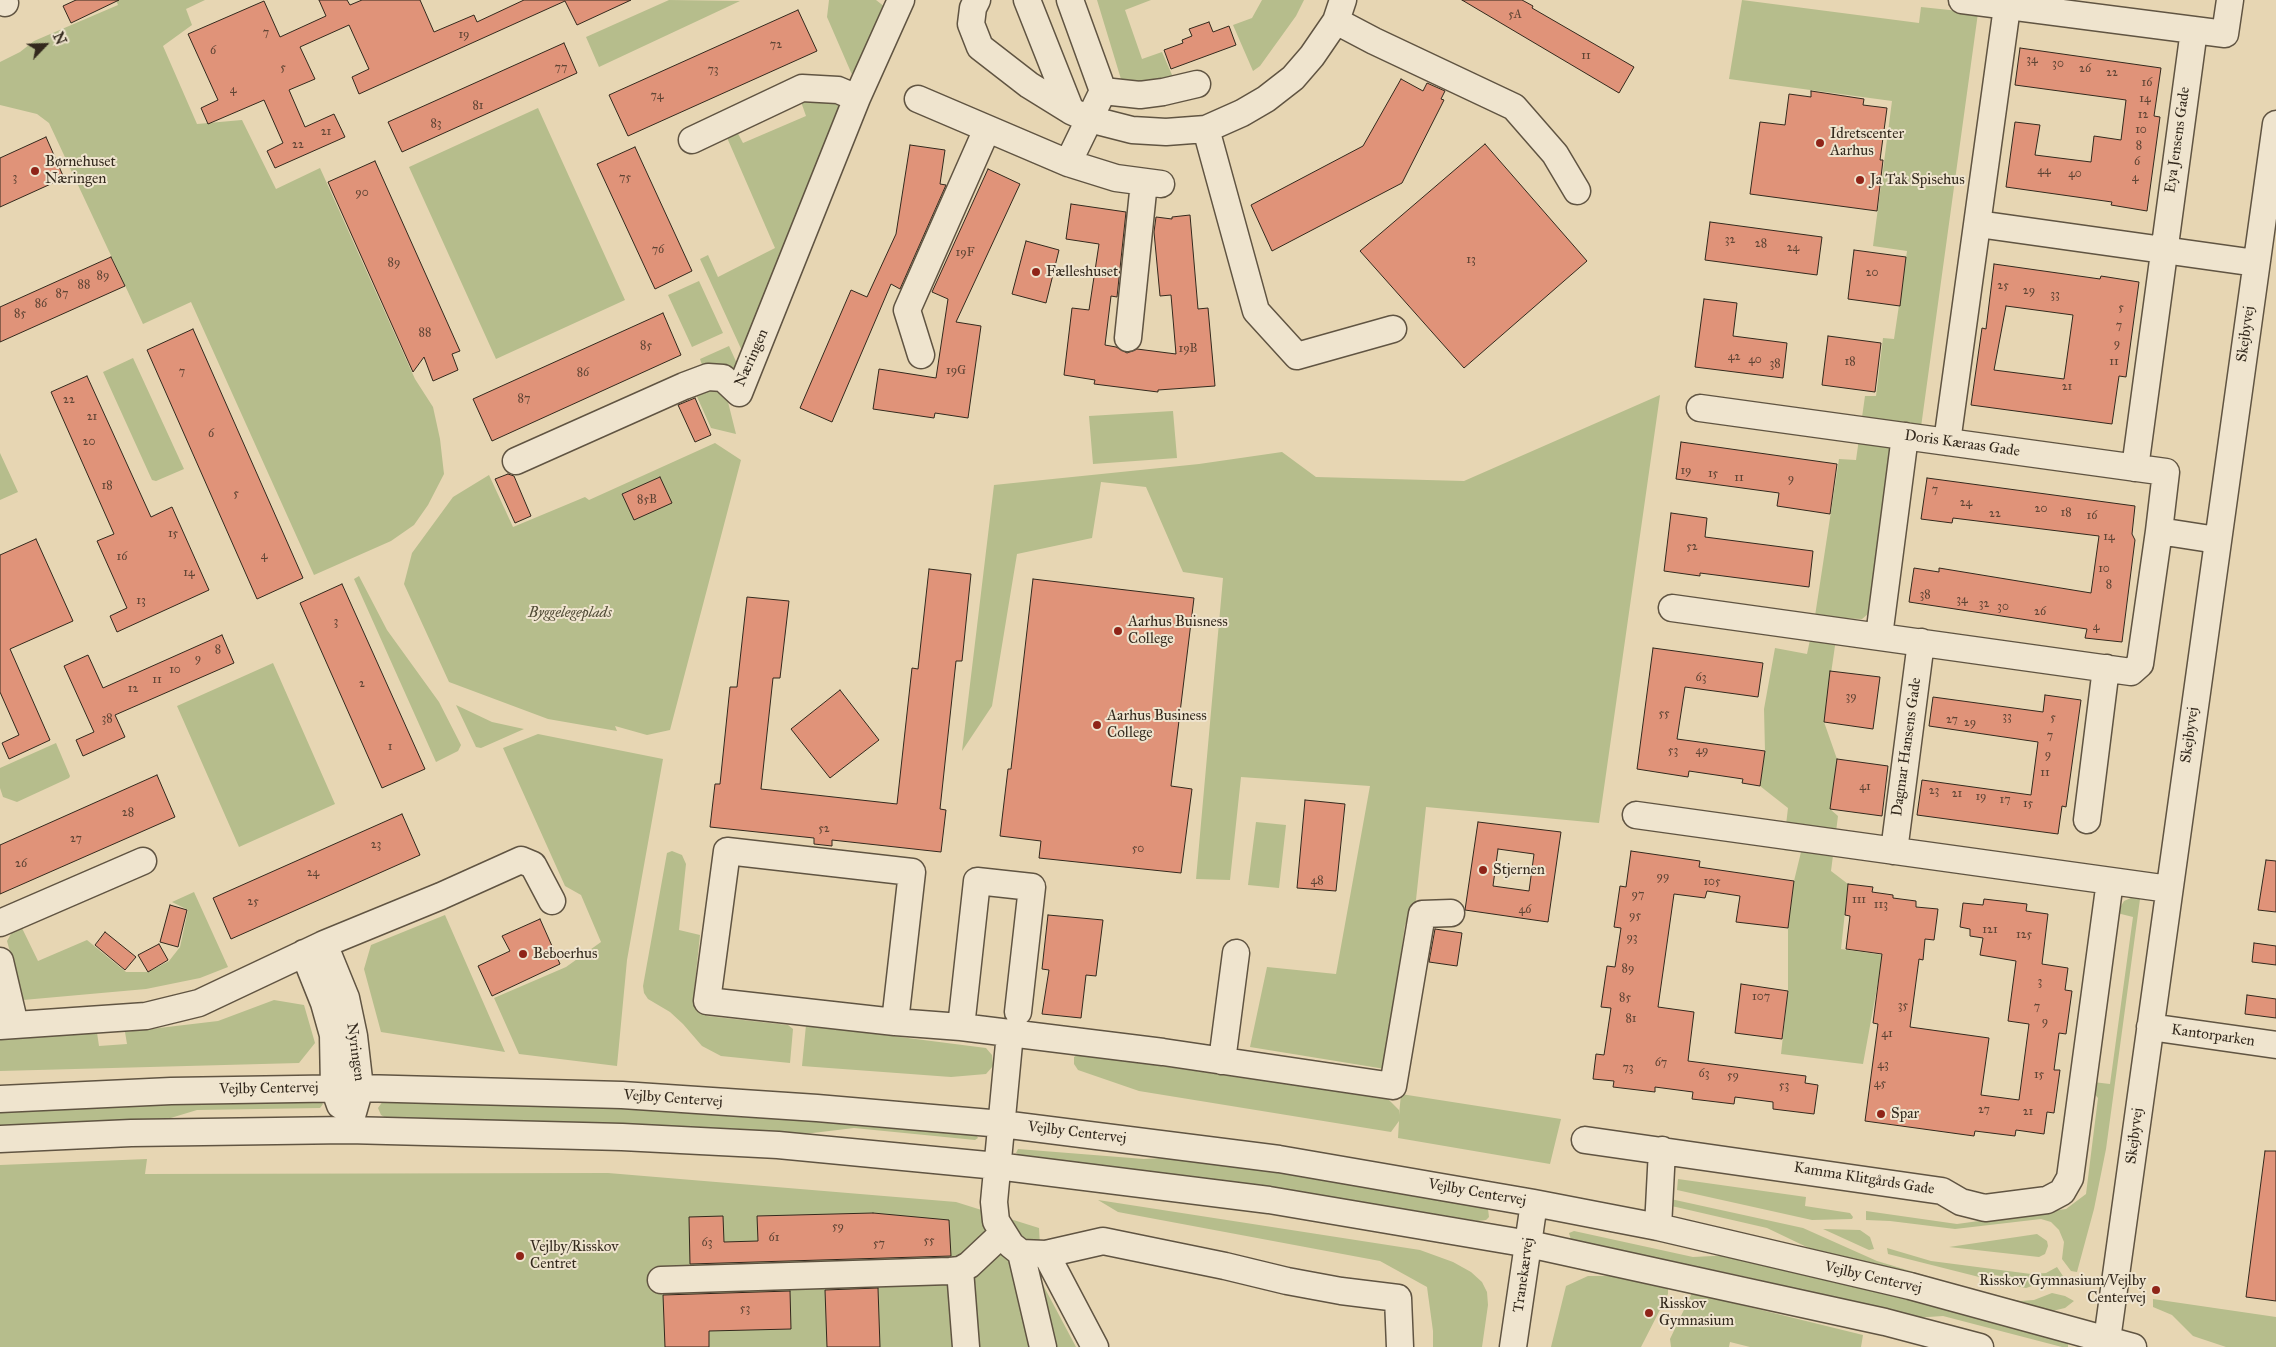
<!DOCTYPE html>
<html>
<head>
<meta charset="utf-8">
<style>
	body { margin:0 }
	#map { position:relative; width:2276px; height:1347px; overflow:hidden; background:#e7d6b3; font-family:"IM FELL Great Primer",serif }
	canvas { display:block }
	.north { position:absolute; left:20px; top:20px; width:50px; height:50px; -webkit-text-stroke:4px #efe4ce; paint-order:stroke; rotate:66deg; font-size:14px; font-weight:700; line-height:20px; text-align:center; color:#33291d }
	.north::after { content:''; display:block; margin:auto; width:18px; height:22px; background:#33291d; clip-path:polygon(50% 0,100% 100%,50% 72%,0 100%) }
</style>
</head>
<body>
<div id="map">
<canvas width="2276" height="1347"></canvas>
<div class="north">N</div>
</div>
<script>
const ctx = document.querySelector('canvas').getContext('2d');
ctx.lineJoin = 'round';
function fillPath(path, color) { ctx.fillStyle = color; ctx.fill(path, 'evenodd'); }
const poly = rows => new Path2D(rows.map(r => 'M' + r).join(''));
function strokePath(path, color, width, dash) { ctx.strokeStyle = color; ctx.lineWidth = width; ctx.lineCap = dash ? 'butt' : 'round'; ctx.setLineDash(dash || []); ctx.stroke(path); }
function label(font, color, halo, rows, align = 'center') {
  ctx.font = font + ' "IM FELL Great Primer",serif'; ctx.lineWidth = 4; ctx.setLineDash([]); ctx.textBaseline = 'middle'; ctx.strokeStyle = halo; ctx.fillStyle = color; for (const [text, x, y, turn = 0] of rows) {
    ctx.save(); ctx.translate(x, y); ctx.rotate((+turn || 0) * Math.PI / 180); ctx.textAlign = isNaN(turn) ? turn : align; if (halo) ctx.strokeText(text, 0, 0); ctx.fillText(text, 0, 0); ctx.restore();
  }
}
const green = poly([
	[116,0,205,0,186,9,192,25,163,46,197,124,242,120,276,189,320,168,415,379,433,407,440,439,444,474,428,505,414,525,391,541,314,575,191,302,143,324,49,123,37,114,0,105,0,62,20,52,34,41,118,5],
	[669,0,740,1,599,67,586,37],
	[829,0,876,0,885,7,853,77,827,17],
	[1097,0,1151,0,1125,10,1142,59,1162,52,1176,84,1124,89],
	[1262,0,1304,0,1296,16,1260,66,1253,71,1233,25,1252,18],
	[1742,0,1919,23,1921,7,1978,13,1921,427,1892,448,1868,614,1862,619,1839,618,1824,722,1837,759,1830,809,1838,816,1831,871,1848,884,1841,949,1883,955,1863,1064,1781,1054,1788,991,1788,928,1794,881,1801,852,1783,850,1788,808,1760,786,1765,751,1764,709,1775,648,1807,654,1815,616,1839,459,1856,460,1865,396,1876,396,1883,338,1894,339,1907,251,1873,246,1892,101,1729,79],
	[833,95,839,108,743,353,700,259,708,255,718,277,775,248,725,133,735,128,743,143,806,116,800,99],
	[538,108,625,300,496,359,409,167],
	[699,281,723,333,692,347,668,295],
	[729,346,739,368,727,375,704,371,700,359],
	[133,358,184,469,156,481,152,480,103,372],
	[715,389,726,394,736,434,711,428,694,390],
	[1660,395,1599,823,1426,807,1415,909,1405,925,1385,1069,1250,1047,1267,967,1336,974,1370,786,1241,777,1230,880,1196,879,1223,578,1183,572,1146,487,1101,482,1092,538,1017,554,992,706,962,751,994,485,1199,464,1282,452,1316,477,1464,481],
	[1173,411,1177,458,1093,464,1089,416],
	[715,443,741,460,670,730,647,735,615,726,617,731,548,719,449,682,404,584,412,553,453,497,489,475,513,527,585,497,589,500],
	[0,453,18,492,0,500],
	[359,576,387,630,439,702,461,745,458,751,436,762,354,579],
	[273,663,335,804,239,847,177,706],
	[456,705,492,722,524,729,481,748,476,747],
	[538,734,663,759,627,960,617,1066,519,1054,494,998,566,967,601,942,581,895,565,886,503,748],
	[56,743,70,776,69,778,17,802,3,797,0,788,0,768],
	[1256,822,1286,825,1279,888,1248,885],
	[672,851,682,855,686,864,679,930,700,935,694,992,699,1010,707,1016,788,1025,793,1029,790,1063,721,1056,702,1046,683,1024,670,1012,648,999,644,993,643,986,667,853],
	[194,892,228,967,200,978,146,989,23,1000,7,941,12,932,21,926,38,961,87,940,126,972,148,972,169,961,180,947,188,910,172,902],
	[2133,897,2140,899,2106,1149,2094,1209,2077,1272,2071,1271,2062,1259,2064,1242,2059,1230,2051,1222,2041,1219,1955,1229,1890,1221,1866,1220,1866,1211,1957,1224,2066,1209,2086,1194,2098,1098,2092,1091,2093,1082,2110,1084,2133,917,2117,913,2124,901],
	[445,915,505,1052,381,1032,364,969,371,945],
	[274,1000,304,1005,315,1043,299,1063,0,1071,0,1032,96,1026,99,1046,127,1044,125,1032,218,1021],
	[806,1025,986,1048,992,1055,993,1066,986,1074,951,1077,802,1066],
	[1079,1054,1388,1099,1399,1110,1399,1115,1401,1094,1561,1119,1550,1164,1398,1138,1399,1121,1391,1132,1139,1091,1078,1070,1074,1064,1074,1057],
	[320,1101,323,1104,320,1108,197,1110,164,1120,0,1127,0,1109,115,1103],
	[383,1101,476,1101,862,1122,975,1133,978,1138,975,1140,854,1128,796,1135,527,1122,386,1118,381,1115,378,1108],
	[1018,1149,1144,1159,1184,1157,1271,1170,1484,1206,1488,1209,1489,1217,1486,1220,1478,1221,1278,1189,1020,1155,1016,1153],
	[147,1159,145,1174,608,1173,956,1202,1039,1228,1042,1283,1076,1347,0,1347,0,1165],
	[1678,1179,1806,1197,1805,1206,1850,1213,1853,1217,1852,1219,1812,1220,1677,1190],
	[1666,1198,1803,1228,1877,1261,1927,1276,1927,1278,1813,1250,1767,1228,1676,1207,1671,1206],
	[1098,1200,1420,1250,1453,1262,1471,1272,1482,1282,1487,1292,1488,1305,1482,1347,1433,1347,1433,1331,1427,1287,1380,1261,1118,1212],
	[1823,1229,1860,1230,1870,1237,1874,1249,1869,1250],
	[1574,1231,1693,1257,1734,1255,2063,1339,2067,1341,2068,1344,2068,1347,2062,1347,1943,1316,1913,1318,1747,1277,1571,1240,1569,1233],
	[2037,1234,2047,1241,2048,1246,2045,1254,2039,1257,1949,1247],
	[1887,1248,1931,1261,2031,1274,2046,1273,2057,1267,2063,1276,2062,1282,2044,1282,2026,1288,2011,1285,2012,1278,1989,1274,1987,1279,1888,1254],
	[1588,1276,1611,1276,1668,1289,1668,1294,1641,1347,1551,1347,1566,1286],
	[1692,1293,1863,1335,1861,1347,1750,1347,1730,1342,1729,1347,1671,1347,1670,1339],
	[2052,1293,2065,1296,2074,1301,2065,1308,2052,1311,1996,1296,2021,1301,2034,1300],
	[2153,1299,2276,1317,2276,1347,2226,1347,2193,1336,2172,1315,2153,1307]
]);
const building = poly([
	[76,0,119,0,71,23,63,6,76,0],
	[319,0,347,0,350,5,362,0,420,0,434,32,474,15,477,22,524,0,631,0,577,25,565,1,359,94,352,77,369,69,349,25,300,47,315,79,289,90,305,127,334,114,345,137,275,168,267,151,283,143,264,100,208,124,201,108,218,100,188,34,264,1,280,37,326,16,319,0],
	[1462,0,1522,0,1533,6,1532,8,1634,67,1619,93,1462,0],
	[798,10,817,51,628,136,609,95,798,10],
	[1209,22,1213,32,1229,26,1236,45,1171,69,1164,50,1183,43,1182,40,1192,36,1189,29,1209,22],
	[564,43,577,73,402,152,388,122,564,43],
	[2020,48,2161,68,2154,116,2160,117,2147,211,2111,205,2112,202,2006,187,2015,122,2040,125,2035,155,2091,162,2094,136,2121,140,2126,100,2015,85,2020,48],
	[1401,79,1423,91,1427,83,1445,91,1441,99,1444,100,1402,183,1272,251,1251,205,1363,146,1401,79],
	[1811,91,1864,99,1863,105,1887,108,1880,160,1883,160,1877,211,1750,194,1760,122,1785,125,1789,94,1811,97,1811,91],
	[46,137,64,178,0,207,0,158,46,137],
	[1485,144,1587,261,1464,368,1360,251,1485,144],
	[910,145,945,150,940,184,946,185,900,289,891,284,832,422,800,408,851,290,867,297,896,234,910,145],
	[635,147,692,271,655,289,597,164,635,147],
	[375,161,460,351,452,354,458,370,433,381,424,357,413,372,328,182,375,161],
	[988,169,1020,184,956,322,981,326,968,418,935,413,934,418,873,409,879,369,936,378,948,299,932,292,988,169],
	[1071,204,1126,212,1117,297,1111,296,1105,345,1116,347,1127,353,1137,349,1176,354,1171,295,1160,296,1154,232,1156,217,1172,219,1172,217,1190,215,1198,309,1208,308,1215,386,1158,390,1158,392,1094,384,1095,380,1064,375,1072,308,1089,310,1099,244,1066,239,1071,204],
	[1710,222,1822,237,1817,275,1705,260,1710,222],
	[1026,241,1059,250,1046,303,1012,294,1026,241],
	[1854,250,1906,257,1900,306,1848,299,1854,250],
	[111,257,125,286,0,342,0,307,111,257],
	[1994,264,2100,279,2101,276,2139,282,2126,377,2119,376,2112,424,1971,405,1982,328,1986,329,1994,264],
	[2006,306,2073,315,2064,379,1994,370,2006,306],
	[1704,299,1737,303,1733,336,1787,343,1783,378,1695,367,1704,299],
	[663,313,681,355,492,441,473,399,663,313],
	[193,329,303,578,257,599,147,350,193,329],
	[1828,336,1881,343,1875,392,1822,385,1828,336],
	[87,376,151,517,172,507,209,590,117,632,110,616,127,608,97,541,114,534,51,392,87,376],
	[695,398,711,435,695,442,678,405,695,398],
	[1681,442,1837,464,1830,514,1777,506,1779,493,1676,479,1681,442],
	[508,474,514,476,531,516,515,523,495,479,508,474],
	[660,477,672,503,634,520,622,494,660,477],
	[1927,478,2135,506,2132,534,2135,540,2122,642,2085,638,2087,629,1909,602,1914,568,1939,572,1939,568,2091,593,2099,536,1953,518,1952,523,1921,519,1927,478],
	[1671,513,1707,518,1705,537,1813,551,1809,587,1700,573,1700,576,1664,571,1671,513],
	[36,539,73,621,10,649,50,740,9,759,2,743,19,735,0,692,0,555,36,539],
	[929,569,971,574,962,661,956,661,940,809,946,810,941,852,832,840,832,846,814,844,814,838,710,827,715,784,720,784,730,687,737,687,747,597,789,601,780,678,773,678,761,789,897,804,912,668,918,669,929,569],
	[1033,579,1194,598,1171,786,1192,789,1181,873,1039,858,1041,841,1000,836,1008,769,1011,769,1033,579],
	[342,584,425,769,382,788,300,603,342,584],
	[222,635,234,663,115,715,125,737,83,756,76,740,94,732,64,666,88,655,103,688,222,635],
	[1653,648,1763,663,1758,697,1685,687,1677,739,1765,751,1760,786,1742,783,1743,779,1689,771,1688,777,1637,769,1653,648],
	[1830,671,1880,677,1873,729,1824,722,1830,671],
	[840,690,879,740,830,778,791,729,840,690],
	[2045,695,2081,700,2066,807,2062,806,2058,834,1917,815,1922,780,2031,795,2038,742,1929,726,1933,697,2043,712,2045,695],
	[1837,759,1888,766,1882,816,1830,809,1837,759],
	[157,775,175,817,0,894,0,845,157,775],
	[1305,800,1345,804,1336,891,1297,888,1305,800],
	[402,814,420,855,231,939,213,898,402,814],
	[1478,822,1561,832,1548,922,1465,910,1478,822],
	[1498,849,1534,854,1529,891,1493,886,1498,849],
	[1631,851,1700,861,1699,867,1794,881,1788,928,1736,922,1740,896,1707,891,1705,898,1674,894,1658,1007,1694,1012,1688,1061,1806,1076,1805,1083,1818,1085,1814,1114,1773,1109,1773,1102,1735,1097,1734,1104,1692,1099,1693,1092,1655,1087,1655,1092,1613,1087,1614,1081,1593,1079,1596,1054,1604,1055,1611,1008,1601,1007,1607,966,1615,967,1621,928,1614,927,1620,886,1626,887,1631,851],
	[2266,860,2276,861,2276,912,2258,910,2266,860],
	[1848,884,1873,887,1872,892,1893,895,1893,898,1916,901,1916,907,1938,909,1934,940,1925,939,1923,960,1919,959,1910,1027,1989,1038,1981,1095,2019,1100,2029,1024,2008,1021,2016,961,1980,955,1983,938,1970,936,1970,929,1960,927,1963,903,1983,905,1984,899,2027,904,2026,911,2048,914,2042,964,2068,968,2065,990,2072,991,2066,1034,2059,1033,2054,1070,2060,1070,2054,1113,2047,1112,2044,1134,2016,1130,2015,1136,1975,1131,1974,1136,1865,1121,1878,1024,1873,1023,1882,954,1846,949,1850,916,1845,915,1848,884],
	[170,905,187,910,178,947,160,942,170,905],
	[1048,915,1103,920,1096,976,1086,975,1081,1018,1042,1014,1049,970,1042,969,1048,915],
	[540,919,560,964,492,996,478,966,510,951,502,936,540,919],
	[1435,929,1462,933,1457,966,1429,962,1435,929],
	[105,932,136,957,125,970,95,945,105,932],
	[2254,943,2276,946,2276,965,2252,962,2254,943],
	[159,944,168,960,148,972,138,955,159,944],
	[1741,984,1788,991,1782,1039,1735,1033,1741,984],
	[2247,995,2276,999,2276,1018,2245,1014,2247,995],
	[2265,1151,2276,1151,2276,1301,2246,1297,2265,1151],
	[873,1213,949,1220,951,1256,690,1264,689,1217,723,1216,724,1242,758,1241,757,1216,873,1213],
	[878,1288,880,1347,827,1347,825,1290,878,1288],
	[790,1291,791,1329,709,1331,709,1347,665,1347,663,1295,790,1291]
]);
const minor = poly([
	[4,0,5,3],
	[977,0,973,8,971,24,980,47,1029,85,1071,111,1089,119,1132,130,1166,132,1206,129,1242,113,1266,99,1293,78,1312,56,1336,21,1343,0],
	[1027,0,1071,111],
	[1962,0,2225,34,2230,0],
	[1336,21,1374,41,1514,107,1555,154,1577,191],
	[1103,91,1140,95,1163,92,1197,84],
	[918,99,1068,163,1116,178,1161,184],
	[1206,129,1256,311,1297,356,1393,329],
	[692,140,802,88,838,90,857,98],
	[1068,163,1103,91,1070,0],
	[1978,224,2256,263],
	[1128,338,1144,182],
	[921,355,907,310,987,129],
	[1700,408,2166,472,2159,531],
	[1947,442,2007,7],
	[516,461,684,386,708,377,723,378,739,393,857,98,901,0],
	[2135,468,2194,30],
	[1672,608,2131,672,2140,664,2159,531,2217,540],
	[1879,636,1905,436],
	[1636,815,2169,889],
	[2087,820,2106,668],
	[1894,851,1921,642],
	[0,923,143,861],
	[324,944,346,998,354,1036,360,1088,348,1130],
	[304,953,324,1003,333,1035,334,1088,340,1105],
	[0,961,15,1025],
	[895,1022,912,872,727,851,707,1001,895,1022,961,1027,1163,1052,1393,1086,1422,914,1451,913],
	[0,1026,146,1016,199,1003,324,944,441,896,521,860,533,865,552,901],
	[961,1027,977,881,1032,887,1018,1012],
	[2150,1027,2276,1045],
	[1010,1033,994,1202,996,1221,1011,1245,1021,1253,1046,1254,1103,1241,1225,1266,1287,1281,1341,1291,1398,1298,1400,1347],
	[1222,1061,1236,953],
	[0,1099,171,1091,360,1088,622,1095,817,1108,1002,1124,1279,1159,1534,1203,1658,1227,1910,1286,2133,1347],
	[0,1139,131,1133,348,1130,622,1137,778,1145,997,1166,1269,1200,1529,1244,1885,1322,1980,1347],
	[1585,1140,1942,1191,1961,1202,1985,1208,2047,1200,2062,1192,2070,1178,2110,881],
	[1658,1227,1662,1150],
	[1021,1253,1043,1347],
	[1046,1254,1095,1347],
	[960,1270,966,1347],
	[661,1280,950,1271,960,1270,969,1265,1002,1234],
	[1513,1347,1534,1203],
	[2106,1347,2276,124]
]);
const markers = [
	[1820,143,5,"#8f2418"],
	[35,171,5,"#8f2418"],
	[1860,180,5,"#8f2418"],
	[1036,272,5,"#8f2418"],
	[1118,631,5,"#8f2418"],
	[1097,725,5,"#8f2418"],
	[1483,870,5,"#8f2418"],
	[523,954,5,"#8f2418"],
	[1881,1114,5,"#8f2418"],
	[520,1256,5,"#8f2418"],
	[2156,1290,5,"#8f2418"],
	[1649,1313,5,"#8f2418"]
];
const numberNames = [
	["5A",1515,15],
	["7",266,33],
	["19",464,35],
	["72",776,45],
	["6",213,51],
	["11",1586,56],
	["34",2032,60],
	["30",2058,64],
	["5",283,68],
	["77",561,68],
	["26",2085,69],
	["73",713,70],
	["22",2112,73],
	["16",2147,83],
	["4",233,90],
	["74",657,96],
	["14",2145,99],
	["81",478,106],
	["12",2143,115],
	["83",436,124],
	["10",2141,130],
	["21",326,132],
	["22",298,145],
	["8",2139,146],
	["6",2137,162],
	["44",2044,171],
	["40",2075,174],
	["3",15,178],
	["75",625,178],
	["4",2135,178],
	["90",362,193],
	["32",1730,240],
	["28",1761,244],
	["24",1793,248],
	["76",658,250],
	["19F",965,253],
	["13",1471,260],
	["89",394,263],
	["20",1872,273],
	["89",103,276],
	["88",84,285],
	["25",2003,286],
	["29",2029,291],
	["87",62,294],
	["33",2055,295],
	["86",41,304],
	["5",2121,308],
	["85",20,314],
	["7",2119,326],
	["88",425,333],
	["9",2117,344],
	["85",646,346],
	["19B",1188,349],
	["42",1734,357],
	["40",1755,360],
	["18",1850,362],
	["11",2114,362],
	["38",1775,364],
	["19G",956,371],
	["7",182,372],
	["86",583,373],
	["21",2067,387],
	["87",524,399],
	["22",69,400],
	["21",92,417],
	["6",211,434],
	["20",89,442],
	["19",1686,471],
	["15",1713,474],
	["11",1739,478],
	["9",1791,479],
	["18",107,486],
	["7",1935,490],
	["5",236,494],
	["85B",647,500],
	["24",1966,503],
	["20",2041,509],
	["18",2066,513],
	["22",1995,514],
	["16",2092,516],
	["15",173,534],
	["14",2109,537],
	["52",1692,547],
	["4",264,556],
	["16",122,557],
	["10",2104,569],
	["14",189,573],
	["8",2109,585],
	["38",1925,595],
	["34",1962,600],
	["13",141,601],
	["32",1984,604],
	["30",2003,607],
	["26",2040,612],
	["3",336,622],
	["4",2096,627],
	["8",218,650],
	["9",198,659],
	["10",175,670],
	["63",1701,678],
	["11",157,680],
	["2",362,684],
	["12",133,689],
	["39",1851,697],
	["55",1664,714],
	["33",2007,717],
	["5",2053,718],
	["38",107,719],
	["27",1952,720],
	["29",1970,723],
	["7",2050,736],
	["1",390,747],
	["53",1673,751],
	["49",1702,751],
	["9",2048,755],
	["11",2045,773],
	["41",1865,787],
	["23",1934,791],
	["21",1957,794],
	["19",1981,797],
	["17",2005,800],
	["15",2028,804],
	["28",128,813],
	["52",824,829],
	["27",76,839],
	["23",376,845],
	["50",1138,849],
	["26",21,864],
	["24",313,873],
	["99",1663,877],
	["48",1317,881],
	["105",1712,882],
	["97",1638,895],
	["111",1859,900],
	["25",253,902],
	["113",1881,905],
	["46",1525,910],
	["95",1635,916],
	["121",1990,930],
	["125",2024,935],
	["93",1632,938],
	["89",1628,969],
	["3",2040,982],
	["107",1761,997],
	["85",1625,998],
	["35",1903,1006],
	["7",2037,1007],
	["81",1631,1019],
	["9",2045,1022],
	["41",1887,1034],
	["67",1661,1063],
	["43",1883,1065],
	["73",1628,1068],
	["63",1704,1074],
	["15",2039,1075],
	["59",1733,1076],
	["45",1880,1084],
	["53",1784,1086],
	["27",1984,1110],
	["21",2028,1112],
	["59",838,1227],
	["61",774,1238],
	["55",929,1241],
	["63",707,1243],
	["57",879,1244],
	["53",745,1309]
];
const poiNames = [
	["Idretscenter",1830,134],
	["Aarhus",1830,151],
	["Børnehuset",45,162],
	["Næringen",45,179],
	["Ja Tak Spisehus",1870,180],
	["Fælleshuset",1046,272],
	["Aarhus Buisness",1128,622],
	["College",1128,639],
	["Aarhus Business",1107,716],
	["College",1107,733],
	["Stjernen",1493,870],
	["Beboerhus",533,954],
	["Spar",1891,1114],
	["Vejlby/Risskov",530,1247],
	["Centret",530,1264],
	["Risskov Gymnasium/Vejlby",2146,1281,"right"],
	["Centervej",2146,1298,"right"],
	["Risskov",1659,1304],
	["Gymnasium",1659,1321]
];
const streetNames = [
	["Eya Jensens Gade",2178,140,-82],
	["Skejbyvej",2246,334,-82],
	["Næringen",752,358,-66],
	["Doris Kæraas Gade",1962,444,8],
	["Skejbyvej",2190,735,-82],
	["Dagmar Hansens Gade",1907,747,-82],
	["Kantorparken",2213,1036,8],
	["Nyringen",355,1052,82],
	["Vejlby Centervej",269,1089,-1],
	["Vejlby Centervej",673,1099,4],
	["Vejlby Centervej",1077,1133,7],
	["Skejbyvej",2135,1136,-83],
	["Kamma Klitgårds Gade",1864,1179,9],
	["Vejlby Centervej",1477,1193,10],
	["Tranekærvej",1524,1275,-82],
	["Vejlby Centervej",1873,1278,13]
];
const parkNames = [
	["Byggelegeplads",570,613]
];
fillPath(green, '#b6bd8c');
fillPath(building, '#e09379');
strokePath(building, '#33291d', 1);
strokePath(minor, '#605442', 29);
strokePath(minor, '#efe4ce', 26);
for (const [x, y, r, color] of markers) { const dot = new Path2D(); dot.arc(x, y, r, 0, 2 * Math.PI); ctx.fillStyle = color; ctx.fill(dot); strokePath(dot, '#efe4ce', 2); }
label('12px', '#5e4434', null, numberNames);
label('15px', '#33291d', '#efe4ce', poiNames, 'left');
label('15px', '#33291d', '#efe4ce', streetNames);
label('italic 15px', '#544e39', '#efe4ce', parkNames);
</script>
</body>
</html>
